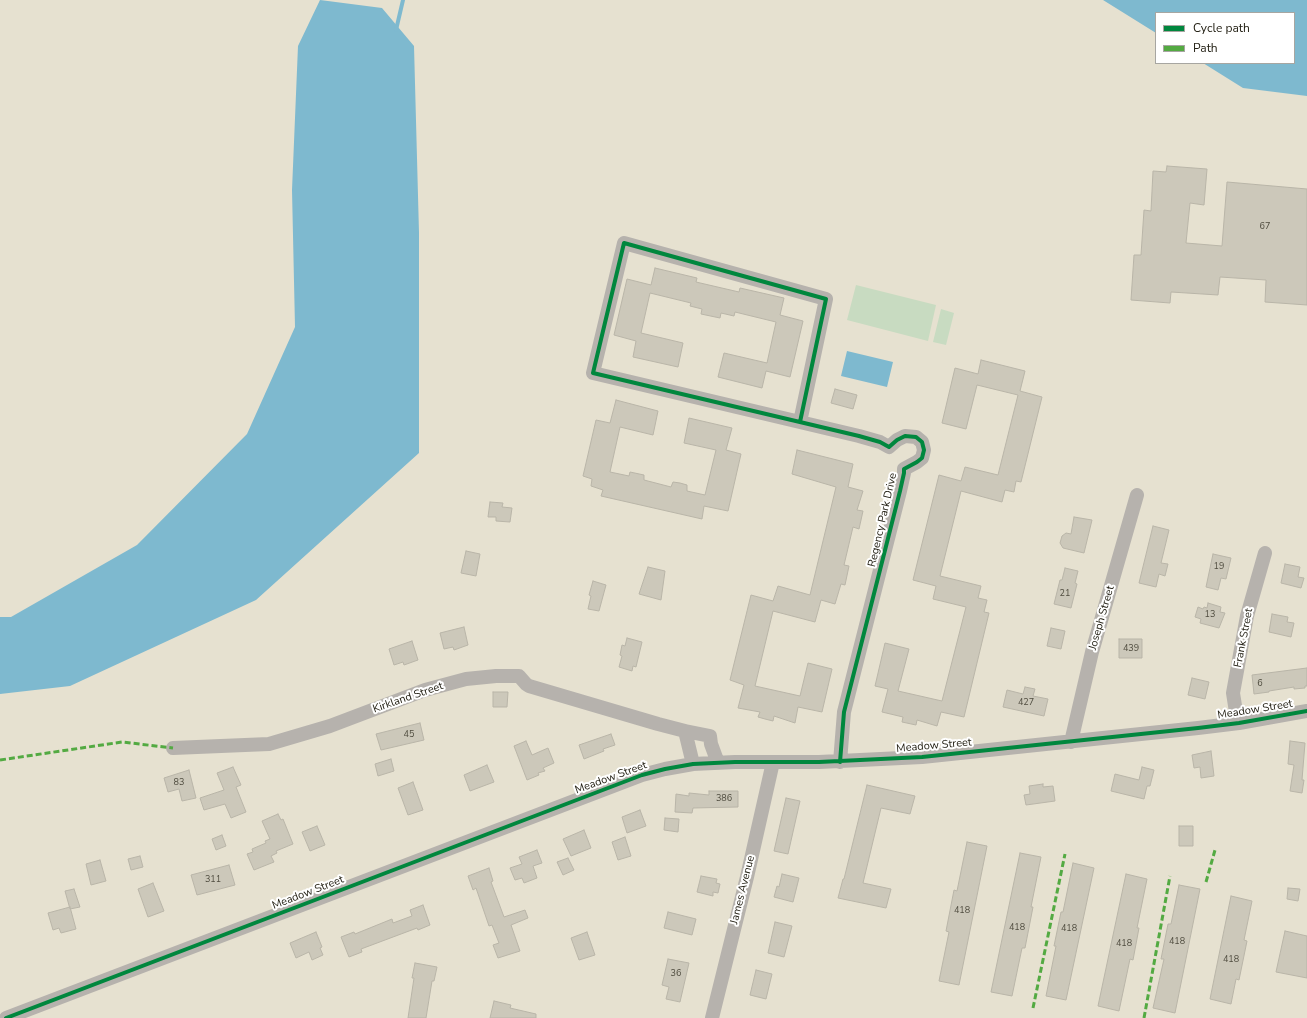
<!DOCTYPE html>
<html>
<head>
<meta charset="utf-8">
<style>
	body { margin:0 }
	#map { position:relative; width:1307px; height:1018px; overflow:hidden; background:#e6e1d0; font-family:"Nunito Sans",sans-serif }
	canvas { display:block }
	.legend { position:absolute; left:1155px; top:12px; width:140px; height:52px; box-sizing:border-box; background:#fff; border:1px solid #a7a6a1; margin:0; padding:5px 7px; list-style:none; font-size:12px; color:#242115 }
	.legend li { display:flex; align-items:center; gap:8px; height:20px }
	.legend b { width:20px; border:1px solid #a7a6a1 }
</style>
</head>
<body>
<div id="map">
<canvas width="1307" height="1018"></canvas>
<ul class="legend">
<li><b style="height:5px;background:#00873e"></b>Cycle path</li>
<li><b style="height:5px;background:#53aa42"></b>Path</li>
</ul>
</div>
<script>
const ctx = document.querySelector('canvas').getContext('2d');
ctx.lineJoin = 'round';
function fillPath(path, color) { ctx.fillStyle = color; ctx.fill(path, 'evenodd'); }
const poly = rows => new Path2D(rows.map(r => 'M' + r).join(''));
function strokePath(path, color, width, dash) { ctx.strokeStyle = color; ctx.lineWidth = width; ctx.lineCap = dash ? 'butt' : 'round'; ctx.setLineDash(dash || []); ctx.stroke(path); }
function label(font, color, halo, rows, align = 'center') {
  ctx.font = font + ' "Nunito Sans",sans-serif'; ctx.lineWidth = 4; ctx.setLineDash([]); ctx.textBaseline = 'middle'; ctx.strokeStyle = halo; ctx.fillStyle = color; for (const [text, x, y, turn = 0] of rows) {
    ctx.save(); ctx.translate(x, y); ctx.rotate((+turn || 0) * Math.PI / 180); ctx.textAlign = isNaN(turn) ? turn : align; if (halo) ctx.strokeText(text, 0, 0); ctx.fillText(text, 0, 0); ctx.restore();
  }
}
const green = poly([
	[856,285,936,305,928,341,847,320],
	[941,309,954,313,946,345,933,342]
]);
const water = poly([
	[320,0,382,8,414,46,419,233,419,453,256,600,70,686,0,694,0,617,11,617,137,545,247,434,295,327,292,190,298,46],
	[1103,0,1307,0,1307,96,1243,88,1203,63,1294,63,1294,13,1156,13,1156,33],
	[847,351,893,362,887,387,841,376]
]);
const stream = poly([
	[396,30,403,0]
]);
const building = poly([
	[1167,166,1207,169,1204,205,1190,203,1186,243,1222,246,1227,182,1307,189,1307,305,1265,302,1266,280,1220,277,1218,295,1171,292,1170,303,1131,300,1134,255,1141,255,1144,210,1151,211,1153,171,1166,172,1167,166],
	[655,268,697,278,696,282,739,292,740,288,784,298,780,315,803,321,790,377,766,371,762,388,718,377,724,353,767,363,776,322,735,312,734,316,721,313,720,318,701,314,702,309,690,306,691,303,650,293,641,333,683,343,678,367,633,357,636,341,614,335,627,279,651,285,655,268],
	[981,360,1025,371,1020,391,1042,397,1021,482,1016,481,1014,492,1005,490,1002,502,961,491,940,576,981,586,978,598,987,600,984,612,989,613,964,717,941,712,937,726,917,720,916,725,902,722,903,717,882,712,888,689,875,686,885,643,909,649,898,691,942,701,966,607,933,599,936,586,913,580,939,475,961,481,965,467,998,475,1018,395,977,385,966,429,942,423,955,368,978,374,981,360],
	[835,389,857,395,853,409,831,403,835,389],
	[616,400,658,411,653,435,620,427,610,472,629,476,630,472,644,475,644,480,671,487,673,482,680,483,687,485,687,491,705,495,716,450,684,443,689,418,732,428,726,450,741,454,728,511,704,506,702,519,601,496,603,490,591,486,592,479,583,476,596,420,610,423,616,400],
	[797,450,853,464,848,487,863,491,857,510,863,511,859,529,853,527,844,565,849,566,845,585,841,584,835,604,821,600,815,622,773,611,755,686,800,696,808,663,832,669,822,712,798,707,795,723,774,716,773,721,765,719,758,717,760,712,738,708,744,685,730,680,751,595,773,601,778,586,810,595,836,487,792,474,797,450],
	[490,502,503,503,502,507,512,508,510,522,496,521,496,517,488,517,490,502],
	[1074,517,1092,520,1084,553,1063,548,1060,543,1062,536,1066,533,1071,534,1074,517],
	[1153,526,1169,530,1161,563,1168,564,1165,576,1159,574,1156,587,1139,583,1153,526],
	[466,551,480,554,476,576,461,573,466,551],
	[1213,554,1231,558,1226,579,1221,578,1218,590,1206,587,1213,554],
	[1285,564,1300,567,1298,577,1304,578,1301,588,1281,583,1285,564],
	[648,567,665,571,661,600,639,594,648,567],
	[1065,568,1078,571,1075,583,1077,584,1071,608,1054,604,1060,580,1062,580,1065,568],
	[593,581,606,585,599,611,588,609,591,596,589,595,593,581],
	[1208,603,1221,607,1220,612,1225,613,1219,628,1200,623,1201,619,1195,617,1198,607,1203,609,1204,607,1207,608,1208,603],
	[1272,614,1288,617,1287,622,1294,623,1291,637,1269,632,1272,614],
	[464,627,468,645,454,650,453,647,444,649,440,633,464,627],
	[1051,628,1065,631,1061,649,1047,646,1051,628],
	[627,638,642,642,636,667,633,666,632,671,619,667,622,656,620,655,622,645,625,646,627,638],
	[1119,639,1142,639,1142,658,1119,658,1119,639],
	[412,641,418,660,404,665,403,662,394,665,389,649,412,641],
	[1307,668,1307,686,1305,686,1305,688,1294,689,1294,687,1269,691,1269,692,1254,694,1252,675,1307,668],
	[1192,678,1209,682,1205,699,1188,695,1192,678],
	[1025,687,1035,689,1033,696,1048,699,1044,716,1003,707,1007,690,1023,694,1025,687],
	[493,692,508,692,507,707,493,707,493,692],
	[420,723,424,740,381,750,376,734,420,723],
	[611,734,615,745,603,749,604,751,584,759,579,745,611,734],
	[526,741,532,755,548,748,554,763,543,768,545,771,538,773,539,775,527,780,514,746,526,741],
	[1290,741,1305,743,1302,780,1304,780,1302,793,1290,791,1294,765,1288,764,1290,741],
	[1211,751,1214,776,1201,778,1200,767,1194,768,1192,755,1211,751],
	[391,759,394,771,378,776,375,764,391,759],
	[487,765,494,782,470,791,464,775,487,765],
	[233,767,241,785,236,787,246,812,231,818,225,804,204,810,200,798,224,790,217,773,233,767],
	[1142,767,1154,770,1150,786,1147,786,1144,799,1111,791,1115,774,1139,780,1142,767],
	[189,770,196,798,182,801,179,789,168,792,164,778,189,770],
	[413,782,423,810,408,815,398,788,413,782],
	[1043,784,1043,787,1053,786,1055,801,1026,805,1024,795,1030,794,1029,786,1043,784],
	[867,785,915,796,910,814,881,808,863,883,891,889,886,908,838,898,843,879,844,879,867,785],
	[709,791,738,791,738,807,693,808,692,813,675,812,676,794,689,796,689,793,709,795,709,791],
	[786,798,800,801,788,854,774,851,786,798],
	[640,810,646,826,627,833,622,817,640,810],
	[278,814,281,820,283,819,293,844,276,851,277,853,271,856,274,862,254,870,247,854,253,852,252,849,266,843,265,841,270,839,262,821,278,814],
	[665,818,679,819,678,832,664,830,665,818],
	[317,826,325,845,310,851,302,832,317,826],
	[1179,826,1193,826,1193,846,1179,846,1179,826],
	[584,830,591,848,571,856,563,839,584,830],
	[222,835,226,846,216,850,212,839,222,835],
	[625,837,631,856,618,860,612,842,625,837],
	[967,842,987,846,959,985,939,981,949,932,946,931,954,890,957,891,967,842],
	[537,850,542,863,533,866,537,878,524,883,522,878,515,880,510,868,522,864,519,857,537,850],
	[1020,853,1041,857,1031,907,1033,907,1025,948,1022,948,1012,996,991,992,1020,853],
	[140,856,143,867,131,870,128,859,140,856],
	[568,858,574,870,563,875,557,862,568,858],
	[100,860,106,881,91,885,86,864,100,860],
	[1073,863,1094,868,1066,1000,1046,996,1056,946,1054,946,1061,912,1063,912,1073,863],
	[229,865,235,885,197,895,191,875,229,865],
	[489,868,493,881,491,882,504,917,525,910,528,918,511,925,520,951,498,958,493,945,499,943,492,925,489,926,476,888,473,890,468,876,489,868],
	[782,874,799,878,793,902,774,897,777,886,779,887,782,874],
	[1126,874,1147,879,1137,928,1139,928,1133,960,1130,959,1119,1011,1098,1006,1126,874],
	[701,876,717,879,716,883,720,884,718,893,713,892,713,896,697,892,701,876],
	[153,883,164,911,148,917,138,889,153,883],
	[1179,885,1200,889,1175,1013,1153,1008,1164,959,1161,959,1168,924,1171,924,1179,885],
	[1288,888,1300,889,1298,901,1287,899,1288,888],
	[74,889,80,907,70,909,65,891,74,889],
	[1231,896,1252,901,1244,940,1247,941,1239,980,1236,979,1231,1004,1210,999,1231,896],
	[423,905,430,925,418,930,417,928,361,949,362,952,349,957,341,937,354,932,355,934,392,919,393,923,412,916,410,910,423,905],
	[70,907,76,929,61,933,59,928,53,930,48,913,70,907],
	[668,912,696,919,692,935,664,928,668,912],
	[775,922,792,926,784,957,768,953,775,922],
	[1285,931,1307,936,1307,978,1276,972,1285,931],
	[316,932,322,947,320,948,323,955,312,960,309,952,296,958,290,943,316,932],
	[587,932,595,955,579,960,571,938,587,932],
	[668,959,689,963,680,1002,666,999,669,987,662,985,668,959],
	[415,963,437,967,434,981,432,981,426,1018,408,1018,414,978,412,978,415,963],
	[756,970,772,974,766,999,750,995,756,970],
	[494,1001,511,1005,510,1008,536,1014,536,1018,490,1018,494,1001]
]);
const minor = poly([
	[800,422,826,299,624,243,593,373,859,436,880,442,889,447,897,440,905,436,916,437,922,442,924,450,922,458,917,462,904,469,904,473,900,491,844,712,840,762],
	[1239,723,1236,712,1233,693,1247,616,1265,553],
	[685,731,693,764],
	[1071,742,1092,652,1137,495],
	[173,748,269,744,330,726,425,690,466,679,496,676,519,676,526,684,529,686,658,724,685,731,710,736,711,744,718,763],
	[6,1018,642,775,665,769,693,764,735,762,819,762,922,757,1198,728,1239,723,1307,711],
	[712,1018,747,877,773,762]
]);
const quiet = poly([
	[0,760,122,742,173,748],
	[1206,882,1215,850],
	[1033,1008,1065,854],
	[1144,1018,1170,876]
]);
const cycleway = poly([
	[800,422,826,299,624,243,593,373,859,436,880,442,889,447,897,440,905,436,916,437,922,442,924,450,922,458,917,462,904,469,904,473,900,491,844,712,840,762],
	[6,1018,642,775,665,769,693,764,735,762,819,762,922,757,1198,728,1239,723,1307,711]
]);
const numberNames = [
	["67",1265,227],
	["19",1219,567],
	["21",1065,594],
	["13",1210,615],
	["439",1131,649],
	["6",1260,684],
	["427",1026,703],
	["45",409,735],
	["83",179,783],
	["386",724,799],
	["311",213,880],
	["418",962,911],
	["418",1017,928],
	["418",1069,929],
	["418",1177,942],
	["418",1124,944],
	["418",1231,960],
	["36",676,974]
];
const streetNames = [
	["Regency Park Drive",883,520,-77],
	["Joseph Street",1102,618,-74],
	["Frank Street",1244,638,-79],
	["Kirkland Street",408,698,-19],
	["Meadow Street",1255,710,-9],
	["Meadow Street",934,746,-5],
	["Meadow Street",611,778,-20],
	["James Avenue",743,890,-76],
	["Meadow Street",308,893,-21]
];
fillPath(green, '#c8dbc1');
fillPath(water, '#7eb9cf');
strokePath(stream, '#7eb9cf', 4);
fillPath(building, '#ccc8ba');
strokePath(building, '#b9b5a8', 1);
strokePath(minor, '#b6b2ad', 14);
strokePath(quiet, '#53aa42', 3, [6, 3]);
strokePath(cycleway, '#00873e', 4);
label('9px', '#4f4c3f', null, numberNames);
label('11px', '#242115', '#fff', streetNames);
</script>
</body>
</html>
